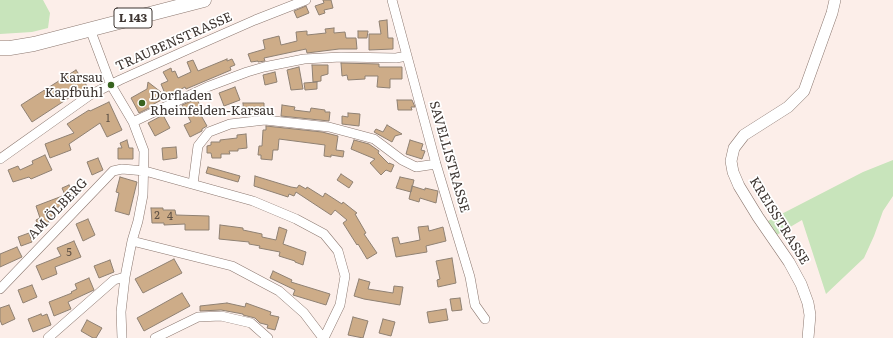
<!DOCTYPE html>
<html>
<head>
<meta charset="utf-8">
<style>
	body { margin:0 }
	canvas { display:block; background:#fceee9 }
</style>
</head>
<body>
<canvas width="893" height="338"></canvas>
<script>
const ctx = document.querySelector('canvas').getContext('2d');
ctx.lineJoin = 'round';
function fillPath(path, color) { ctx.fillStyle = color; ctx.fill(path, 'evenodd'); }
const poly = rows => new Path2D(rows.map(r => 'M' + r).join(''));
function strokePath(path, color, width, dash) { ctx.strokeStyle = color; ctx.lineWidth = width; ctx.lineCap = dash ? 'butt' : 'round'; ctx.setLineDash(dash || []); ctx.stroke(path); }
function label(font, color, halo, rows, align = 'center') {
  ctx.font = font + ' Literata,serif'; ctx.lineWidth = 3.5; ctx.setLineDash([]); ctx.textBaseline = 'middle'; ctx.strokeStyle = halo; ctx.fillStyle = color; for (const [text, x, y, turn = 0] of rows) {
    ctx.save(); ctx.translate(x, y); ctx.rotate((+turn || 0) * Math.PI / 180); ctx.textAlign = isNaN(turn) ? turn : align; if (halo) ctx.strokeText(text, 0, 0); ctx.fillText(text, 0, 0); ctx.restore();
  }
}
const green = poly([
	[0,0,43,0,50,13,48,28,32,32,0,34],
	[893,160,893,196,883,211,874,236,864,258,826,294,802,220,775,236,766,222,863,172]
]);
const building = poly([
	[323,0,331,0,333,8,324,10,325,13,319,15,315,6,324,3,323,0],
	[306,6,309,13,297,18,294,11,306,6],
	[387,20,388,38,393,38,393,49,369,50,369,34,381,34,379,21,387,20],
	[334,28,334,33,345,32,346,38,356,38,357,49,339,49,307,53,306,49,264,58,265,61,258,62,258,61,251,62,248,54,265,49,263,40,279,36,281,45,297,41,296,32,307,31,307,35,326,33,325,29,334,28],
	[358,31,368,31,367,38,358,38,358,31],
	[227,59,227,61,232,59,235,65,230,67,231,70,186,89,185,87,152,105,153,106,139,113,131,98,147,89,148,82,166,96,161,84,168,81,163,72,171,68,172,72,175,71,178,78,191,72,187,62,193,60,198,71,227,59],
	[341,63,379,64,379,67,402,67,402,79,390,79,390,88,377,87,378,76,365,76,365,79,348,80,347,75,342,76,341,63],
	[312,65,328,65,328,74,321,76,321,81,313,82,312,65],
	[299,67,303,89,291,90,287,70,299,67],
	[76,70,87,86,32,122,21,105,76,70],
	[275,72,277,82,265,85,263,75,275,72],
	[317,82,317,89,305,90,304,83,317,82],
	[235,87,240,100,224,106,219,93,235,87],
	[194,100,194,101,197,100,202,108,198,110,207,126,202,129,202,131,190,137,184,125,191,122,182,105,194,100],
	[397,100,412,100,415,107,411,107,412,110,398,110,397,100],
	[109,102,122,130,107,137,100,123,69,144,71,150,50,158,45,144,74,133,67,124,89,110,90,111,109,102],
	[243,103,264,103,264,114,244,115,243,103],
	[282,105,295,107,294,110,310,112,311,108,325,110,325,112,330,112,329,121,281,116,282,105],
	[348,113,360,114,359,126,342,124,342,116,348,117,348,113],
	[163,115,170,128,155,136,148,123,163,115],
	[387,125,402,134,395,136,392,142,374,132,376,129,383,132,387,125],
	[266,126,322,132,338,136,336,150,344,151,343,157,331,155,331,157,324,156,325,145,279,139,278,150,273,150,272,160,261,159,261,155,258,155,259,146,262,146,263,130,266,130,266,126],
	[246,134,247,148,238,149,238,151,229,151,230,154,221,154,221,158,212,158,211,153,207,153,207,146,211,145,211,142,220,142,220,140,237,138,237,135,246,134],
	[127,140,129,148,133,148,133,159,118,159,118,148,122,148,120,143,127,140],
	[354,140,369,144,379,151,378,153,389,164,389,163,394,165,391,172,386,170,381,175,370,163,375,159,351,149,354,140],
	[410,140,423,144,421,150,425,151,422,159,406,154,410,140],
	[176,147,177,158,163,160,162,148,176,147],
	[45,155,52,170,31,179,29,177,13,182,8,170,18,166,20,170,33,164,32,161,45,155],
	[98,158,103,170,92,175,87,162,98,158],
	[208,167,240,176,238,182,206,173,208,167],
	[341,174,353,182,349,188,337,180,341,174],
	[255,176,291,187,297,188,299,185,306,189,307,187,323,197,325,193,342,204,343,202,357,213,355,214,366,233,364,234,377,253,367,259,358,244,357,245,343,223,347,220,335,210,331,215,296,192,294,196,289,194,288,197,254,186,255,176],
	[120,177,137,182,129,215,115,211,119,193,116,192,120,177],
	[400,177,414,180,411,192,396,188,400,177],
	[69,185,74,195,68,197,70,202,54,209,56,214,47,218,49,223,39,227,36,220,40,218,36,206,65,195,62,188,69,185],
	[412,186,425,190,425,188,438,191,436,203,420,198,419,202,409,199,412,186],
	[151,208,163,208,163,210,175,210,176,215,209,216,209,230,185,230,185,224,164,225,164,223,152,223,151,208],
	[88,219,95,235,83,241,76,224,88,219],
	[220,225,243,228,243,230,262,234,262,237,276,240,279,227,287,230,283,244,306,252,303,265,295,262,295,261,279,256,280,252,259,248,260,246,249,244,249,242,219,239,220,225],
	[428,226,429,231,443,227,446,241,426,246,427,252,396,257,392,238,398,237,400,244,420,240,418,227,428,226],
	[29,233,32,242,21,246,18,237,29,233],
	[74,241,81,257,55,267,57,274,42,280,36,266,61,256,57,248,74,241],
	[17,247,22,257,0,267,0,254,17,247],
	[452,258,456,283,438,287,437,280,440,279,436,261,452,258],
	[174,259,182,273,143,293,135,279,174,259],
	[110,260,114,272,99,278,94,266,110,260],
	[273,271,292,280,291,282,330,294,326,305,293,295,295,290,270,278,273,271],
	[89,278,94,290,68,302,71,309,54,316,49,302,72,293,71,292,77,289,75,284,89,278],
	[359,279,370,282,368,289,393,293,394,286,403,287,400,305,364,299,354,296,359,279],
	[32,285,37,297,23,303,18,290,32,285],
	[182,293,190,306,144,331,137,318,182,293],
	[460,298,462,310,452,311,450,299,460,298],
	[227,303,245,307,246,303,271,312,270,315,279,317,275,330,267,328,268,325,260,323,255,318,243,315,243,314,221,310,200,311,200,306,227,303],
	[9,305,15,319,2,325,0,320,0,308,9,305],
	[446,309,448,320,429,323,427,312,446,309],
	[41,314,42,316,47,314,51,325,33,332,28,319,41,314],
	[353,317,368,321,363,338,348,335,353,317],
	[383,319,395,322,391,336,379,333,383,319],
	[87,320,102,328,96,338,93,338,81,331,87,320]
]);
const minor = poly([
	[392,0,436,164,470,277,475,305,485,319],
	[90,29,111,85,133,122,144,151,143,195,138,221,132,241,125,277,121,312,122,338],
	[133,122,207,87,247,72,264,67,304,59,341,57,396,58,407,56],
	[0,159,90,95,120,80,189,49,255,20,306,0],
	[193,184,198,146,209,132,230,124,265,120,329,127,374,139,402,160,416,167,436,164],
	[132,241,232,266,279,291,304,313,323,338],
	[0,289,113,171,122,169,145,171,253,201,296,219,324,234,338,251,345,276,340,305,324,338],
	[48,338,114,280,125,277],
	[155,338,198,317,221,316,251,323,268,338]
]);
const tertiary = poly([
	[808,338,810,315,808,303,801,284,789,262,758,217,739,186,733,172,731,161,734,148,744,135,788,107,804,91,832,13,835,0]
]);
const primary = poly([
	[0,48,10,48,34,44,204,0]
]);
const markers = [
	[111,85,4,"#38631f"],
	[142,103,4,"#38631f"]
];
const numberNames = [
	["1",108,119],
	["2",157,216],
	["4",170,217],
	["5",69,253]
];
const shields = [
	[133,18,38]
];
const shieldNames = [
	["L 143",133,18]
];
const streetNames = [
	["TRAUBENSTRASSE",174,42,-24],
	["SAVELLISTRASSE",449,157,74],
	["AM ÖLBERG",58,209,-46],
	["KREISSTRASSE",779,221,58]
];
const poiNames = [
	["Karsau",103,78],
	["Kapfbühl",103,93],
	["Dorfladen",150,96,"left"],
	["Rheinfelden-Karsau",150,111,"left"]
];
fillPath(green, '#c8e4bb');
fillPath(building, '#cdac88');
strokePath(building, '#8f8173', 1);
strokePath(minor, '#8c7870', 10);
strokePath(tertiary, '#8c7870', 12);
strokePath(primary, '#8c7870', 15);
strokePath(minor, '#fff', 9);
strokePath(tertiary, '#fff', 11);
strokePath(primary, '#fff', 14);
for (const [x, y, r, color] of markers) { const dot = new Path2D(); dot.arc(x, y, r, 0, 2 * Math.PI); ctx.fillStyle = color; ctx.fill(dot); strokePath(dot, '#fff', 1.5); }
label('11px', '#615347', null, numberNames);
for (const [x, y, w] of shields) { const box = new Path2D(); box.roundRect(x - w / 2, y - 10, w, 20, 3); ctx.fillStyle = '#fff'; ctx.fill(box); strokePath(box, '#3d3531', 1); }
label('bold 12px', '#3d3531', null, shieldNames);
label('13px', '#3d3531', '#fff', streetNames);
label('13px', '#3d3531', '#fff', poiNames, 'right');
</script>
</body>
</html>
